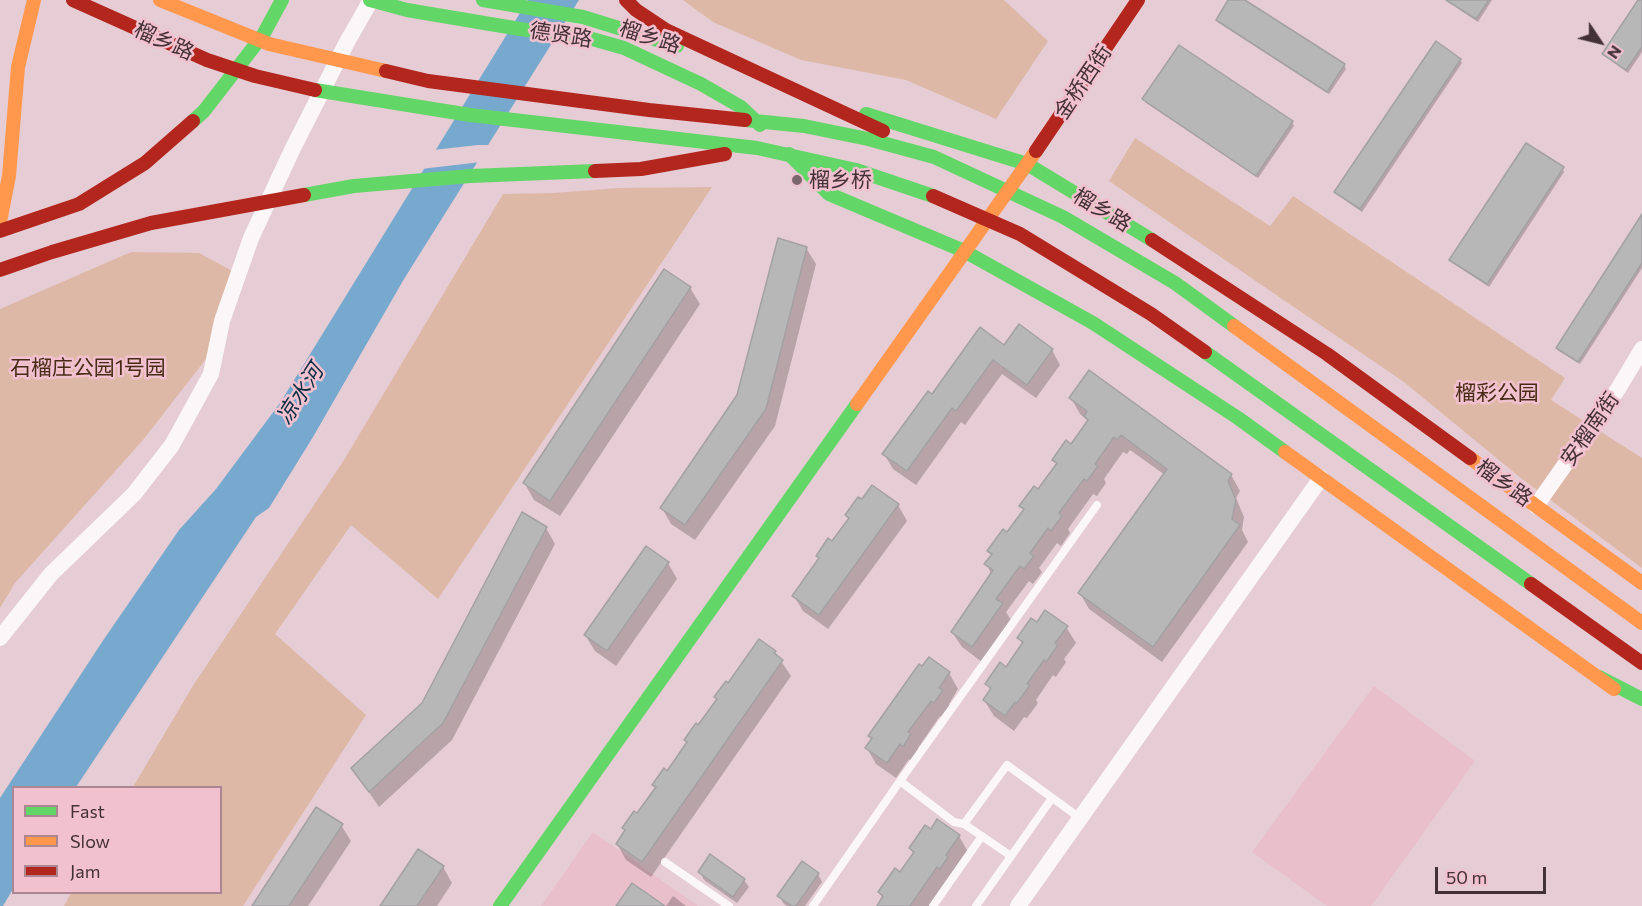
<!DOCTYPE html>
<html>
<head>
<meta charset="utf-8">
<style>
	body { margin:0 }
	#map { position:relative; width:1642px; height:906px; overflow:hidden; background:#e6ccd4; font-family:Commissioner,sans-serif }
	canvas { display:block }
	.legend { position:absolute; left:12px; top:786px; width:210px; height:108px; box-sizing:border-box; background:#f1c1d0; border:2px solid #ac8793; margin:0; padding:8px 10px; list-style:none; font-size:18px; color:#443137 }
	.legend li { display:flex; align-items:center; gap:12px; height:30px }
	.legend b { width:30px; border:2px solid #ac8793 }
	.north { position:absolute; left:1570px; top:12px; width:60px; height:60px; -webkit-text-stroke:4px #f1c1d0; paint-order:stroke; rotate:125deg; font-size:16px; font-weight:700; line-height:24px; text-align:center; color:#443137 }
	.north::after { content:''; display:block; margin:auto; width:21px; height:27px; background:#443137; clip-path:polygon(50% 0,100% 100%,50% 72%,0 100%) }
	.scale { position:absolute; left:1435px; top:867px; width:111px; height:27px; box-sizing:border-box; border:3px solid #443137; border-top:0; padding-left:8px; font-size:18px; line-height:21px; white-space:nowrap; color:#443137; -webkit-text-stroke:4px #f1c1d0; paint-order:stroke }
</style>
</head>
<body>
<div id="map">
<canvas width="1642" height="906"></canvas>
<ul class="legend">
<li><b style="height:8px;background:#63d668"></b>Fast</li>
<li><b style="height:8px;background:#ff974d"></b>Slow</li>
<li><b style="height:8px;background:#b3261e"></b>Jam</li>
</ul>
<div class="north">N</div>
<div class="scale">50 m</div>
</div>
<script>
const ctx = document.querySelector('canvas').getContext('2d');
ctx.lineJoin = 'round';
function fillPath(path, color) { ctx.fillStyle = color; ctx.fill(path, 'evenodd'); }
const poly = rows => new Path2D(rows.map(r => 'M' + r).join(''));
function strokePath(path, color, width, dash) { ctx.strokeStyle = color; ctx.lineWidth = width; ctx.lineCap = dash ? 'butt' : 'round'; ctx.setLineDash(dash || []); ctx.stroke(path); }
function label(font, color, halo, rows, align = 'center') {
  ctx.font = font + ' Commissioner,"Noto Sans SC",sans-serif'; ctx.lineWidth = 5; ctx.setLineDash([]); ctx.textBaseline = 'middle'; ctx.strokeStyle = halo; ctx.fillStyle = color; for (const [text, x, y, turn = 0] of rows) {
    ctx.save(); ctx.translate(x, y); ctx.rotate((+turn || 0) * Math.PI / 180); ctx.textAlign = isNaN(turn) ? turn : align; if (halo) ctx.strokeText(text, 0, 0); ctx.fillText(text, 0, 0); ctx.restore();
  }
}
const built = poly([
	[1374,686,1475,761,1371,906,1327,906,1252,852],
	[593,832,698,906,541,906]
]);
const green = poly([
	[683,0,1004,0,1048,41,996,119,906,80,801,60,713,22],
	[1135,138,1270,226,1293,196,1565,378,1551,400,1642,458,1642,568,1522,479,1404,382,1109,181],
	[712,187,438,599,351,525,275,634,366,715,243,906,64,906,71,893,220,892,220,788,133,787,194,684,344,460,503,194,554,193,619,188],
	[131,252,199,253,234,272,227,332,143,440,15,583,0,608,0,309]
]);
const water = poly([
	[528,0,579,0,404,279,313,437,269,508,256,517,76,787,14,788,13,889,3,906,0,906,0,798,102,642,179,530,216,489,280,403]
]);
const pier = poly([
	[478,145,491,145,481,162,421,169,433,150]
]);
const shadow = poly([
	[1230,0,1243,0,1344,65,1346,69,1329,94,1219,23,1217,20],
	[1463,0,1492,0,1478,22,1460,10,1458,7],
	[1640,0,1642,0,1642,52,1628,73,1606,57,1604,54],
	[1460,60,1462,63,1362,212,1338,195,1336,192],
	[1144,100,1292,122,1294,126,1258,178,1146,103],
	[1563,168,1564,172,1489,287,1453,263,1451,260],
	[1642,217,1642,268,1580,364,1559,351,1557,348],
	[806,248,816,264,775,426,695,540,671,524,662,508,739,396],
	[690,288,700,304,560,516,534,500,525,484],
	[1005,347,1052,350,1060,365,1036,398,1002,374,965,425,961,422,916,485,893,469,884,454,932,396],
	[1071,398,1231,475,1240,491,1236,498,1244,517,1242,530,1248,542,1162,662,1089,609,1080,593,1165,475,1130,450,1127,454,1123,452,1104,479,1106,483,1097,496,1093,494,1068,529,1070,533,1061,546,1057,543,1039,568,1042,572,1033,584,1029,581,1006,612,1011,620,982,662,962,647,952,632,992,575,986,564,992,556,989,551,1008,534,1024,511,1021,506,1039,491,1057,465,1054,460,1071,446,1089,422,1080,414],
	[898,505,907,521,828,629,803,611,794,596,820,560,817,556,832,543,849,520,847,515],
	[546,528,555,544,452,740,379,807,353,769,423,704],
	[668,563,677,579,616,666,595,651,585,635],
	[1037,625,1066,627,1076,643,1064,659,1066,662,1056,677,1053,675,1036,700,1038,703,1027,718,1024,717,1014,731,994,716,984,700,991,691,987,684,1006,669,1023,645,1019,638],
	[775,652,791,676,651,877,626,860,617,844,626,832,624,828,638,815,656,789,654,785,668,773,688,743,686,740,699,728,718,701,716,697,729,685],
	[949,673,958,689,949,704,951,707,943,718,940,716,918,748,920,751,912,762,909,759,896,778,876,764,867,748,872,740,870,736],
	[341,825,351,841,308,906,254,906],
	[931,831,959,836,968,852,930,906,879,906,883,899,879,892,901,874,914,855,910,848],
	[443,867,452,883,437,906,381,906],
	[700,872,744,880,749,887,737,903,704,880],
	[818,874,822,882,805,906,787,906,784,904,779,896],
	[673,896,686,906,666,906]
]);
const building = poly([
	[1228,0,1245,0,1345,64,1327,92,1216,20,1228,0],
	[1446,0,1489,0,1476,19,1446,0],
	[1638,0,1642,0,1642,47,1626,70,1602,54,1638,0],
	[1436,41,1461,59,1360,209,1334,192,1436,41],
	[1179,45,1293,121,1256,176,1142,99,1179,45],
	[1526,143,1564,167,1487,284,1449,260,1526,143],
	[1642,214,1642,263,1578,362,1556,348,1642,214],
	[778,238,807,247,766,409,685,525,660,508,737,395,778,238],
	[664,269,691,287,550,501,523,483,664,269],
	[1019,324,1053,349,1027,385,993,360,956,411,952,408,907,471,882,454,928,391,932,394,980,327,1004,345,1019,324],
	[1089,370,1232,474,1228,481,1236,500,1232,519,1240,525,1153,647,1078,593,1167,469,1121,435,1117,440,1114,437,1095,464,1098,466,1087,481,1084,479,1059,513,1062,516,1051,531,1048,528,1030,553,1034,556,1024,569,1020,566,996,599,1003,603,972,647,951,632,993,570,984,564,992,554,987,551,1003,529,1007,532,1024,509,1019,506,1034,486,1038,489,1057,463,1052,460,1066,440,1071,444,1088,420,1084,416,1087,411,1069,398,1089,370],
	[872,485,899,504,819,615,792,596,819,558,816,556,828,538,832,541,849,518,845,515,858,497,862,499,872,485],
	[522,512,547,527,443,723,369,792,351,768,422,703,522,512],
	[646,546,669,562,607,651,584,635,646,546],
	[1045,610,1068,626,1055,643,1058,645,1046,662,1044,660,1027,684,1030,685,1017,703,1015,702,1005,716,983,700,991,688,985,684,1000,662,1006,667,1023,642,1017,638,1031,618,1037,622,1045,610],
	[759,639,776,651,774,653,783,660,642,862,616,844,625,830,622,828,634,811,637,813,656,787,652,785,664,768,667,771,687,742,684,740,696,723,698,725,717,699,714,697,726,681,728,683,759,639],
	[929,657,950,672,939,688,943,690,934,703,931,701,908,732,911,734,903,747,900,744,887,763,865,748,872,738,868,736,919,664,922,666,929,657],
	[316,807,343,824,289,906,252,906,316,807],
	[937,819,960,835,946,855,948,857,940,869,937,867,910,906,877,906,883,896,878,892,895,868,900,872,914,852,909,848,925,825,931,829,937,819],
	[418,849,444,866,417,906,380,906,418,849],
	[710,854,745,879,733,897,698,872,710,854],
	[802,861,819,873,796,906,792,906,777,896,802,861],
	[632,883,665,906,616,906,632,883]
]);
const lane = poly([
	[900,781,1097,505],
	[964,824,1007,765,1080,818],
	[665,862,729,906],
	[813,906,900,781,954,822,964,824,1011,856],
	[933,906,982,836],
	[976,906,1052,798]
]);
const street = poly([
	[1536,506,1618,389,1642,349],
	[0,638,51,574,134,494,172,445,211,374,222,321,251,238,293,148,347,42,371,0],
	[1018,906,1321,478]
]);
const fast = poly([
	[370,0,407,10,520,29,582,36,624,48,701,84,741,107,760,125],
	[483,0,583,17,677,46],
	[315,90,470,115,757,148,856,170,933,196],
	[866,114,1027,164,1152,240],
	[745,120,804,126,868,139,934,157,1063,217,1175,283,1234,326],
	[193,121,204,111,263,35,282,0],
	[789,154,829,194,964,251,1093,323,1238,418,1285,452],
	[304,195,354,186,470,176,595,171],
	[1205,352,1531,584],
	[1599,677,1642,699],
	[500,906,857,404]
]);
const slow = poly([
	[160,0,269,44,386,71],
	[0,222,9,176,18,67,34,0],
	[1234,326,1642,623],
	[857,404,1036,151],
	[1285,452,1614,689],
	[1470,458,1642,583]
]);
const jam = poly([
	[73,0,207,60,255,76,315,90],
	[626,0,636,10,666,30,883,131],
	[386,71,428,81,649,110,745,120],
	[1036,151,1138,0],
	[595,171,641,169,725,154],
	[933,196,1020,234,1151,314,1205,352],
	[0,231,79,204,145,163,193,121],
	[1152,240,1327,354,1470,458],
	[0,270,52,252,151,223,304,195],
	[1531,584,1642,663]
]);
const markers = [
	[797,180,6,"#7d676e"]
];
const streetNames = [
	["德贤路",561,35,9],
	["榴乡路",650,37,18],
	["榴乡路",164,41,24],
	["金桥西街",1083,82,-56],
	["榴乡路",1102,210,31],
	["安榴南街",1590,429,-55],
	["榴乡路",1504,483,36]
];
const poiNames = [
	["榴乡桥",809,180]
];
const parkNames = [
	["石榴庄公园1号园",88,368],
	["榴彩公园",1497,393]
];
const waterNames = [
	["凉水河",300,394,-57]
];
fillPath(built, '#e9bfcc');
fillPath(green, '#deb8a7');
fillPath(water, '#77a9ce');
fillPath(pier, '#e6ccd4');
fillPath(shadow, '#0003');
fillPath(building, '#b8b7b8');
strokePath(building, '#a3a1a3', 1.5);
strokePath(lane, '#fbf7f9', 8);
strokePath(street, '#fbf7f9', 16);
strokePath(fast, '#63d668', 14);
strokePath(slow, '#ff974d', 14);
strokePath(jam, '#b3261e', 14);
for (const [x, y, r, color] of markers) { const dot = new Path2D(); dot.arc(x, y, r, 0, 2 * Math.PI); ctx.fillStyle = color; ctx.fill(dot); strokePath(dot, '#f1c1d0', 2); }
label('21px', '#443137', '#f1c1d0', streetNames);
label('21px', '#443137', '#f1c1d0', poiNames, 'left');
label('21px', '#482b14', '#f1c1d0', parkNames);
label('italic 22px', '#082d42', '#f1c1d0', waterNames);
</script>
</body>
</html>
